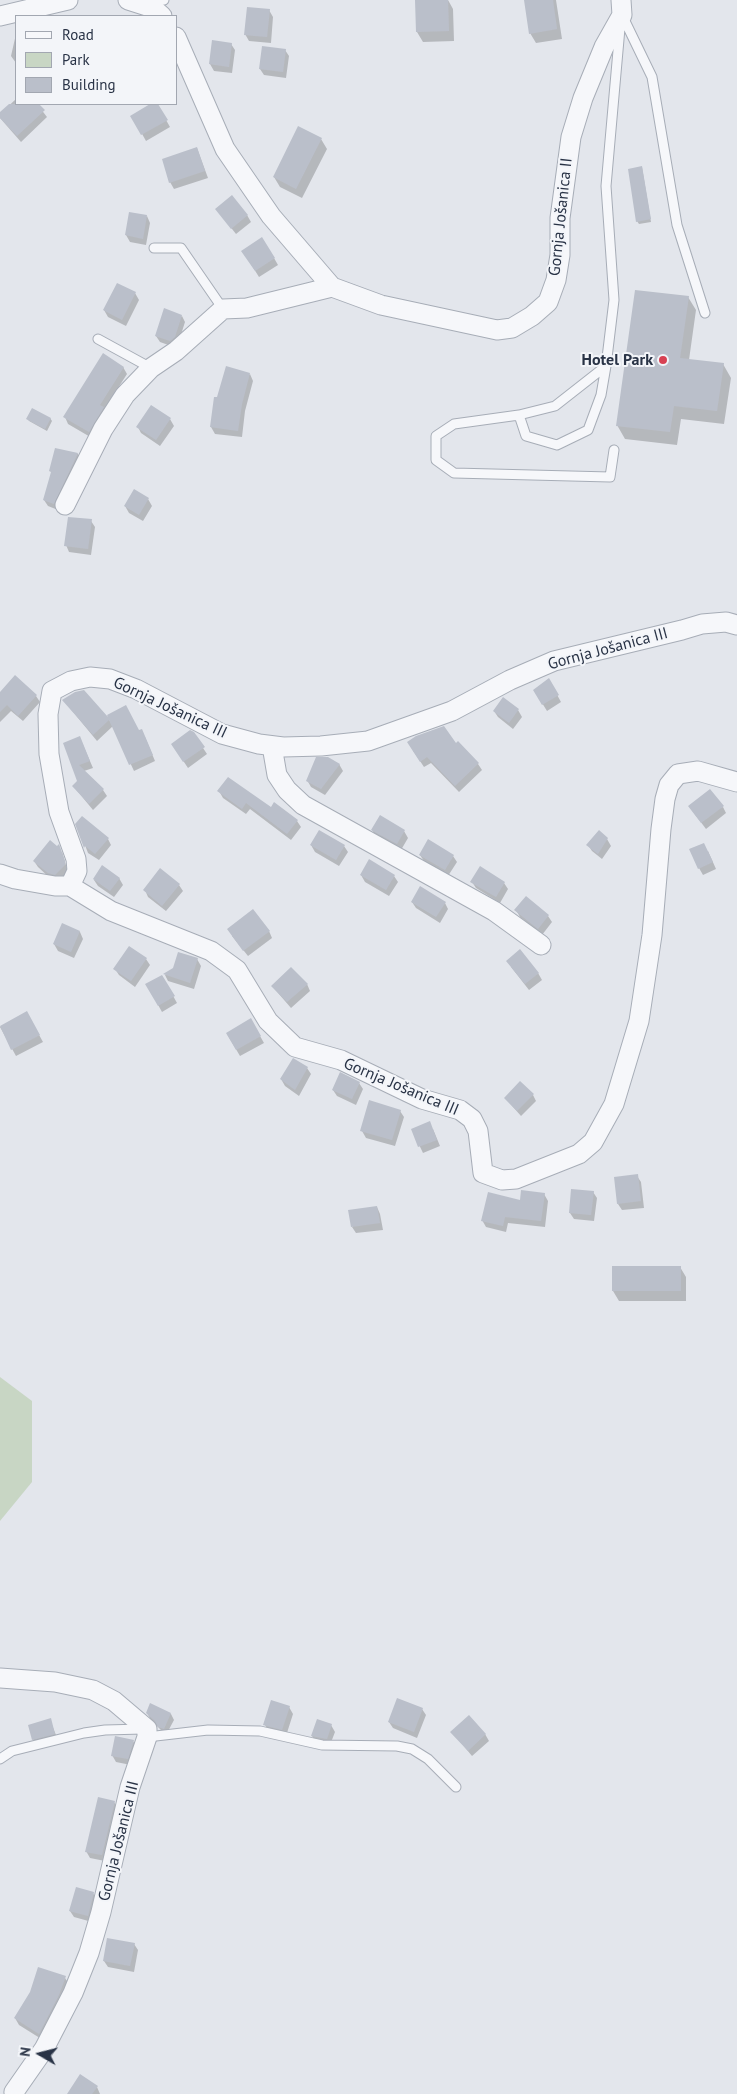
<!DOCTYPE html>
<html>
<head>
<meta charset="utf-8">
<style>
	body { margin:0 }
	#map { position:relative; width:737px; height:2094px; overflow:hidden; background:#e3e6ec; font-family:"PT Sans",sans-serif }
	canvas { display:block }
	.legend { position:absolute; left:15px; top:15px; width:162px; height:90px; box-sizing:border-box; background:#f3f5f9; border:1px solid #a2a7b1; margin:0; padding:6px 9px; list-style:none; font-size:15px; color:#293346 }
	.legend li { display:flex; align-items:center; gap:10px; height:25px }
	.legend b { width:25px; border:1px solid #a2a7b1 }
	.north { position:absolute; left:15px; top:2029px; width:50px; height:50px; -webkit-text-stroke:4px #f3f5f9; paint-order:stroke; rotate:278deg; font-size:14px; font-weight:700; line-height:20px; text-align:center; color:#293346 }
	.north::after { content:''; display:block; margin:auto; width:18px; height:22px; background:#293346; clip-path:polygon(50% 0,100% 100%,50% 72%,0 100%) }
</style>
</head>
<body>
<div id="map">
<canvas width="737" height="2094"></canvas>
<ul class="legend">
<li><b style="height:6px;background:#f6f7fa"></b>Road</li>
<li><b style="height:14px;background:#c8d6c4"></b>Park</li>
<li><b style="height:14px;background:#babfca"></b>Building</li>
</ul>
<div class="north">N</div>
</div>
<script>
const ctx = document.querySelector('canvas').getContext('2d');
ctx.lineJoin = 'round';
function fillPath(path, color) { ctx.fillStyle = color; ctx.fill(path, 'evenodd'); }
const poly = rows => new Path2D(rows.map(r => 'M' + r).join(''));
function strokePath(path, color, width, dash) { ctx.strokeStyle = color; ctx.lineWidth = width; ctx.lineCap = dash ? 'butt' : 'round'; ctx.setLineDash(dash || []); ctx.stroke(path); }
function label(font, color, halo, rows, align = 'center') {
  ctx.font = font + ' "PT Sans",sans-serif'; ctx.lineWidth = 4; ctx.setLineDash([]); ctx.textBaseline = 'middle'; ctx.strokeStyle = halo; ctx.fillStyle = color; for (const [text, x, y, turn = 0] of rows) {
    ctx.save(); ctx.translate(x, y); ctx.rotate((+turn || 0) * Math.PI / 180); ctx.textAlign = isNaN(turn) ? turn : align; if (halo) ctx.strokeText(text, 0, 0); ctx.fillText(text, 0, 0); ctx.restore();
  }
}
const green = poly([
	[0,1377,32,1401,32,1482,0,1521]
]);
const shadow = poly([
	[416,0,448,0,453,9,454,41,423,42,417,32],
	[525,0,556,0,562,39,536,43,530,33],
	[269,10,273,17,271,43,249,41,245,34],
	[16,34,16,63,11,56],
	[231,44,235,50,232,73,214,71,210,64],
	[285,50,289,56,286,78,264,75,260,69],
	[16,99,16,104,37,104,47,117,21,142,0,118,0,114],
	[153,104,157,104,170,127,146,141,132,116],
	[321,139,327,149,302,198,280,187,274,177],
	[197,148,208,178,174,189,170,182],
	[642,167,651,222,639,224,637,221],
	[217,210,247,215,251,222,236,234],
	[147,216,150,223,146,245,130,242,126,235],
	[247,258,274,258,278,265,259,277],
	[135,293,139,300,126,326,108,317,104,310],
	[688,297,696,310,689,360,723,364,731,378,724,424,681,419,677,445,625,439,617,425],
	[182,316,185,322,178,344,174,347,160,342,156,336],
	[123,367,127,374,104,410,92,438,68,424,65,417],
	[250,374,253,381,245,411,242,437,215,434,211,427,218,399],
	[27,418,50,418,52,421,47,431,29,421],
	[170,419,174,426,160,446,141,433,138,427],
	[56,449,78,454,81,461,58,510,48,506,44,500,52,473],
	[148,499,152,506,143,521,129,513,125,506],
	[91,521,95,527,91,555,69,552,66,545],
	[15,676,36,696,40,702,23,721,11,711,0,722,0,693],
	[549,680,561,702,547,711,534,690],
	[83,691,111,722,139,732,145,737,155,761,134,771,113,726,97,741,64,701],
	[518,710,522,717,513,729,498,717,494,711],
	[193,733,207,754,188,768,176,750],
	[80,738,93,768,84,771,103,790,107,796,93,810,74,787,78,782],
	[455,745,478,764,482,770,459,792,431,763,424,767,412,749],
	[339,764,343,771,325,795,311,787,307,780],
	[219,791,271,808,297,821,301,827,291,840,250,809,246,814,223,798],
	[723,807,726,813,706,829,694,813],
	[380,817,404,831,408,838,401,850,376,836,372,830],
	[77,824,108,839,111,845,99,860,88,853],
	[607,839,611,846,602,859,592,851,588,845],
	[311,845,344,846,348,852,339,866,315,852],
	[708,851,716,869,703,875,699,868],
	[62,852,68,872,59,881,52,880,38,867,34,861],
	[420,855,453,856,457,862,448,876,424,861],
	[361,875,394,876,398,882,389,896,365,882],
	[119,878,123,885,114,897,98,886,94,880],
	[472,882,504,883,508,889,500,903,476,888],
	[179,885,183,891,166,911,148,897,145,890],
	[412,902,445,903,448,909,440,923,416,908],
	[516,910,548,916,552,922,542,935,520,917],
	[63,925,80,932,83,939,74,958,58,951,54,944],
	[269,931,272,938,248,956,232,936],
	[146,959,150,965,135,987,119,975,115,969],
	[197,959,201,966,194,989,168,981,165,975],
	[511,967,538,973,542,980,529,990],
	[162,976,177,1003,162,1012,147,985],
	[307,984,310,991,291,1008,272,986],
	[27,1013,43,1042,16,1056,0,1027],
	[251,1020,264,1043,240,1056,227,1034],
	[307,1068,311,1074,299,1096,285,1086,281,1079],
	[359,1083,363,1089,356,1105,337,1096,333,1090],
	[533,1095,536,1101,521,1116,505,1098],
	[400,1111,404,1117,395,1146,366,1138,362,1131],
	[433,1129,440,1146,423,1153,412,1130],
	[637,1176,641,1182,644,1208,622,1210,618,1204],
	[593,1192,597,1198,594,1221,574,1219,570,1213],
	[544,1194,548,1201,545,1227,508,1223,506,1232,486,1227,482,1220,521,1201],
	[377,1207,380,1214,383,1230,356,1233,352,1227],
	[680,1267,686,1277,686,1301,619,1301,613,1291],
	[289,1707,293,1714,286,1736,269,1732,265,1725],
	[422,1709,426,1715,417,1738,393,1728,389,1722],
	[147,1713,171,1714,174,1720,166,1735,151,1720],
	[50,1720,58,1740,36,1746,33,1739],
	[331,1725,335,1732,330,1745,316,1742,312,1736],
	[452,1732,485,1734,489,1741,472,1756],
	[133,1741,137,1748,131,1765,116,1762,112,1755],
	[114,1802,118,1809,105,1861,90,1858,86,1851],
	[93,1893,97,1900,92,1922,74,1917,70,1911],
	[134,1944,138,1950,134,1972,108,1967,104,1961],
	[65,1978,69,1984,43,2040,19,2025,15,2018],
	[97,2087,100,2094,69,2094]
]);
const building = poly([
	[415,0,448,0,449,31,416,32],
	[524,0,553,0,557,29,529,34],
	[247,7,270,9,267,37,244,35],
	[212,40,232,43,229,67,209,64],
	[262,46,286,49,283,72,259,69],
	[9,104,39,104,45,110,17,136,0,118,0,112],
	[150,104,158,104,168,120,141,135,130,116],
	[298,126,322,138,296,189,273,177],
	[197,147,205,171,169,183,162,159],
	[642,166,651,219,636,222,628,169],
	[232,195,248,215,231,229,215,209],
	[129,212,147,215,143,239,125,235],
	[262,237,275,258,255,271,241,251],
	[117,283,136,292,122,320,103,310],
	[635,290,689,296,680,358,724,363,717,411,674,406,670,432,616,426],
	[164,308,182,315,175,337,170,341,155,336],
	[103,353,124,367,100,405,104,407,89,432,63,417],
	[226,366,250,373,242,404,238,431,210,427,214,397,217,397],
	[151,405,171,418,156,440,136,427],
	[32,408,51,418,45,429,26,419],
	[55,448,78,453,54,504,43,500,51,472,49,471],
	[134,489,149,498,139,515,124,506],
	[68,517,92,519,88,549,64,546],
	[15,675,37,695,18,716,7,705,0,712,0,692],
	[549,678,559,695,542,705,533,690],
	[84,690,108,717,107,715,126,705,139,730,142,729,153,755,129,765,109,720,93,735,62,700,75,692],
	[503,697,519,709,509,723,493,711],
	[444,726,456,743,458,741,479,763,455,786,427,757,420,762,407,742,416,736],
	[190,730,194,732,205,747,183,762,171,744],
	[80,736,90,761,79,765,104,789,89,804,72,786,77,781,63,743],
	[316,757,328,757,340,764,321,789,306,781],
	[228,777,271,807,274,802,298,820,287,834,246,803,242,809,217,791],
	[710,789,724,806,701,823,688,806],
	[380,815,405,830,397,844,371,830],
	[82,816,109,838,95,854,85,846,84,848,75,824],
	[319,830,345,845,336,860,310,845],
	[599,830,608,838,598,854,586,845],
	[428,839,454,855,445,870,419,855],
	[50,840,57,846,59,844,65,861,65,865,55,875,48,873,33,861],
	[704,843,713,862,698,869,689,849],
	[369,859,395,875,386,890,360,875],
	[102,865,120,878,110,891,93,879],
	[480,866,505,882,496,897,470,882],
	[160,868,180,884,162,906,143,890],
	[420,886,446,902,436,917,411,902],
	[526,896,549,915,538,929,514,910],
	[253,909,270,931,243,951,227,929],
	[62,923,80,931,71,952,53,944],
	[129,946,147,958,131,981,113,969],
	[520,949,539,973,525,984,506,961],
	[178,952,198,958,190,983,163,974,173,968],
	[291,967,308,984,287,1002,271,986],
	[162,975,175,996,158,1006,145,984],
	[27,1011,40,1035,11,1050,0,1026],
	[251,1018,261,1036,236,1050,226,1033],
	[293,1058,308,1067,295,1090,280,1079],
	[340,1072,360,1082,352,1099,332,1090],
	[520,1081,534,1094,517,1111,504,1098],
	[369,1100,401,1110,392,1140,360,1131],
	[430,1121,437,1140,418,1147,411,1129],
	[638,1174,641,1201,617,1204,614,1177],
	[571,1189,594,1191,591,1215,569,1213],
	[521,1190,545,1193,541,1221,505,1217,503,1226,481,1221,488,1192,520,1200],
	[377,1206,380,1223,351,1227,348,1210],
	[612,1266,681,1266,681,1291,612,1291],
	[397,1698,423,1708,414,1732,388,1722],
	[271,1700,290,1706,282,1730,263,1725],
	[150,1703,171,1713,164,1729,158,1727,155,1721,146,1713],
	[469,1715,486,1734,468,1751,450,1732],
	[51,1718,55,1734,32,1740,28,1725],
	[317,1719,332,1724,327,1739,311,1736],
	[115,1736,134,1740,128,1759,111,1756],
	[98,1797,115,1801,102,1855,85,1852],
	[76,1887,94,1892,88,1916,69,1911],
	[107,1938,135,1943,130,1966,103,1961],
	[38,1967,66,1976,59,1995,39,2034,14,2018,30,1992],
	[80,2074,98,2086,92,2094,67,2094]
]);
const lane = poly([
	[147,2,164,0],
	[622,15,652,77,677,225,705,313],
	[154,248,181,248,223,309],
	[98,339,151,368],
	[519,415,526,436,557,445,588,430,601,395,606,366],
	[614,450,610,477,454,473,436,460,436,436,454,424,519,415,555,406,606,366,614,300,606,186,620,28],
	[147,1737,208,1730,260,1731,322,1745,397,1746,412,1749,428,1759,456,1787],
	[0,1759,12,1751,84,1733,105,1730,143,1729]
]);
const street = poly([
	[128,0,153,8,162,16],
	[0,16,68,0],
	[176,37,225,149,271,216,332,287,381,305,497,330,512,328,532,316,548,302,556,280,560,255,560,218,571,137,583,98,604,47,622,15,621,0],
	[65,505,103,429,125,395,151,368,176,351,223,309,247,308,332,287],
	[272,746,277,775,287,790,303,805,494,911,541,945],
	[0,874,15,879,55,886,70,886,77,871,76,859,59,812,49,754,48,714,52,691,71,681,90,677,110,679,136,689,222,734,259,744,283,747,321,746,368,741,452,711,510,680,554,661,682,630,702,624,726,622,737,625],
	[70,886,111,911,211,951,237,970,268,1021,295,1047,341,1060,422,1099,460,1110,472,1119,478,1131,483,1173,502,1180,516,1179,579,1154,593,1142,614,1104,639,1021,652,935,661,829,665,799,669,785,678,774,698,771,737,782],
	[0,1678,55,1682,93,1690,114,1701,147,1729,147,1737,130,1787,101,1912,89,1953,73,1993,44,2049,14,2092,15,2094]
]);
const markers = [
	[663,360,5,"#d84153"]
];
const streetNames = [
	["Gornja Jošanica II",561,217,-84],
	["Gornja Jošanica III",608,649,-15],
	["Gornja Jošanica III",170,708,25],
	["Gornja Jošanica III",401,1087,23],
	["Gornja Jošanica III",119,1841,-76]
];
const poiNames = [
	["Hotel Park",653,360]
];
fillPath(green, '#c8d6c4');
fillPath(shadow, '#0003');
fillPath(building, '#babfca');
strokePath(lane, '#a7adb7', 11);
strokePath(street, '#a7adb7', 21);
strokePath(lane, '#f6f7fa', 9);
strokePath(street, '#f6f7fa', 19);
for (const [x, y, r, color] of markers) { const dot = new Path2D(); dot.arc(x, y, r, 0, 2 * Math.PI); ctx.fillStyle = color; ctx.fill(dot); strokePath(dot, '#f3f5f9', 2); }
label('16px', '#293346', '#f3f5f9', streetNames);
label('bold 16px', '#293346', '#f3f5f9', poiNames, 'right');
</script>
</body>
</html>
